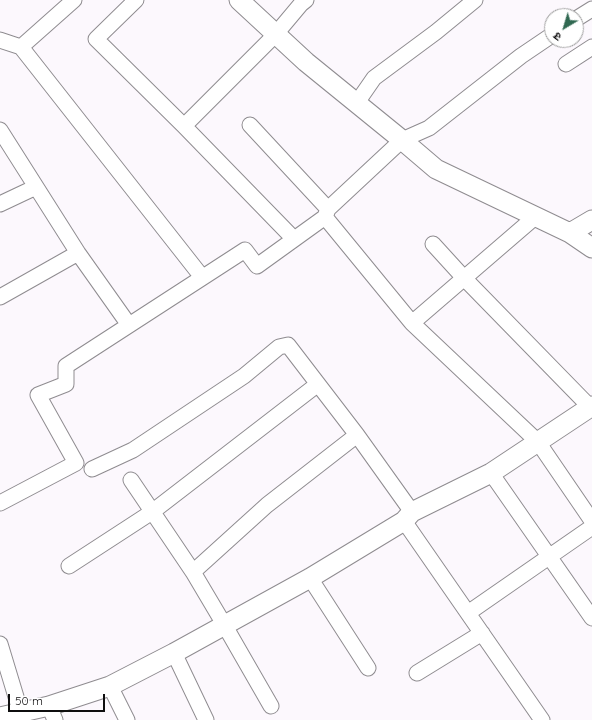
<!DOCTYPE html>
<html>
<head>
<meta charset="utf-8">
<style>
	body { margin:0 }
	#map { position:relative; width:592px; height:720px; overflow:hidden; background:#fcf8fd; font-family:Quicksand,"Noto Sans Devanagari",sans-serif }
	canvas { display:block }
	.north { position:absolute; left:544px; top:8px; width:40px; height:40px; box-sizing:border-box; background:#fff; border:1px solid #9f9f9f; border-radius:50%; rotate:218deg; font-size:11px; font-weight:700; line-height:16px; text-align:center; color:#0f0e0f }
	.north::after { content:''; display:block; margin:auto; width:14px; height:18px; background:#306851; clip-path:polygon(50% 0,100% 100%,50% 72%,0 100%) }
	.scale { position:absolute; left:8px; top:694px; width:97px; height:18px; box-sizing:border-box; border:2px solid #0f0e0f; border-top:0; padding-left:5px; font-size:12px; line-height:14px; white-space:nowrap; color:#0f0e0f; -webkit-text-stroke:3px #fff; paint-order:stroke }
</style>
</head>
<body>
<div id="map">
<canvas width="592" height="720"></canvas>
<div class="north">उ</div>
<div class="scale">50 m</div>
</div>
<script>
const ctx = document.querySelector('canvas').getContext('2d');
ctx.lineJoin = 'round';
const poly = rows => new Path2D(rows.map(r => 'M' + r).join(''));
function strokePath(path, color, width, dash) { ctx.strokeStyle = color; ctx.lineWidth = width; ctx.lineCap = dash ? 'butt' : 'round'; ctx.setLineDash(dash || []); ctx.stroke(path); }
const minor = poly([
	[136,0,96,39,184,126,294,239],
	[576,19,592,9],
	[0,40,21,47,202,277],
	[21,47,74,0],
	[566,64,592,47],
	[356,104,374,78,436,32,475,0],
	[250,125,328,209],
	[184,126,275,35,301,4,306,0],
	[0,130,78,253,129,325],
	[0,204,36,187],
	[535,217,412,323,325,217,328,209,402,140,429,128,521,56,552,35],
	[433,244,464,278,590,407],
	[0,297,78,253],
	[412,323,538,442,592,521],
	[92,469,133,450,244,376,279,347,288,345,357,435,412,512],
	[491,473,592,618],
	[131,480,193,572,225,626,271,706],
	[0,503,76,463,38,395,66,384,66,366,245,250,257,266,325,217],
	[404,521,542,720],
	[69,566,152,512,318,384],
	[193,572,267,505,357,435],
	[310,578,368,668],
	[468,613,592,527],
	[0,644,23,720],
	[174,653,206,720],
	[417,673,482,633],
	[110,686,127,720],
	[49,706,55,720]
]);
const tertiary = poly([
	[239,0,306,62,402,140,436,169,570,233,592,248],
	[570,233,592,220],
	[0,717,49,706,110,686,174,653,310,578,404,521,412,512,491,473,592,406]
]);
strokePath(minor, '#8f8c90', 17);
strokePath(tertiary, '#8f8c90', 21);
strokePath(minor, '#fff', 15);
strokePath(tertiary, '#fff', 19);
</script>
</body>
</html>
